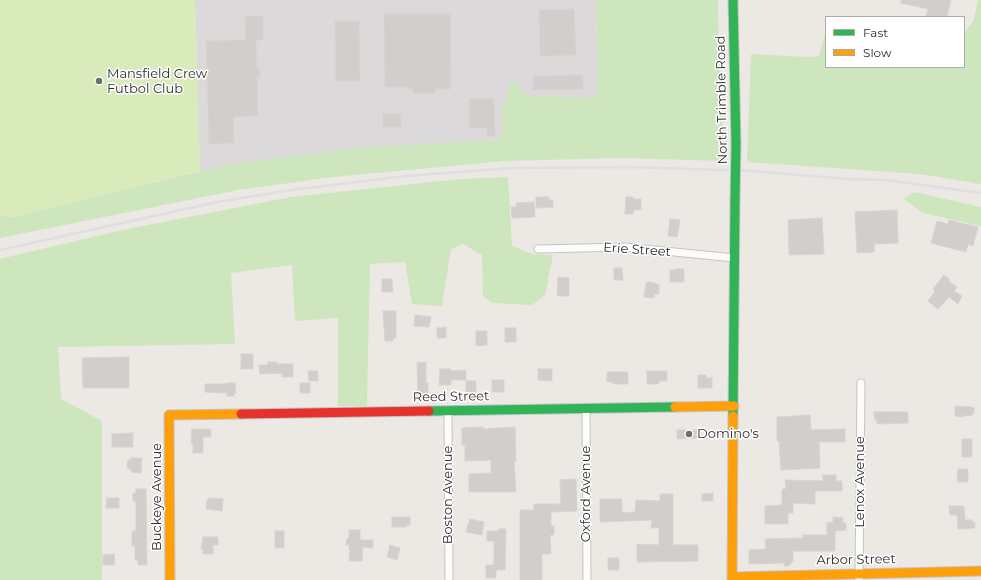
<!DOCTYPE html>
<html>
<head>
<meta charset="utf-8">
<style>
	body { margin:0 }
	#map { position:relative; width:981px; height:580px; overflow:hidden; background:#ece8e4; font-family:Montserrat,sans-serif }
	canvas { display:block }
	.legend { position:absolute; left:825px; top:16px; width:140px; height:52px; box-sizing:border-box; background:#fff; border:1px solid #ababab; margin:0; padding:5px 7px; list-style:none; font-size:12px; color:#2e2e2e }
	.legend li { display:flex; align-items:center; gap:8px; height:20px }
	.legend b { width:20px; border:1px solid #ababab }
</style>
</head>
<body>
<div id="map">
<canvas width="981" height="580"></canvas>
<ul class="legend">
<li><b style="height:5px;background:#30b455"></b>Fast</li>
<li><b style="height:5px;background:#ff9f0a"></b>Slow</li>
</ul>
</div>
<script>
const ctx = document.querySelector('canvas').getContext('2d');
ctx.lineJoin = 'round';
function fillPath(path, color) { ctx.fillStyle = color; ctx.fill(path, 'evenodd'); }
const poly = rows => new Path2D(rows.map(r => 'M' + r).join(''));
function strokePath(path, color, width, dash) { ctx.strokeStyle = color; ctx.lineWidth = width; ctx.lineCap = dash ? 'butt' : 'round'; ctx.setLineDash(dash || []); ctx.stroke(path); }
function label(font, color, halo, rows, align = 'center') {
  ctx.font = font + ' Montserrat,sans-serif'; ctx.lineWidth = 3; ctx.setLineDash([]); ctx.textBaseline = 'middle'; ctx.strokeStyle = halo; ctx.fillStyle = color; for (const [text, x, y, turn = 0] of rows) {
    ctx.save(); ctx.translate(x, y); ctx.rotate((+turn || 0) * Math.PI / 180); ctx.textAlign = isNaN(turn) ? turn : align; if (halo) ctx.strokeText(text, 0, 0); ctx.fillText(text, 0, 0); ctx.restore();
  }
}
const industrial = poly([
	[195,0,596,0,598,98,527,96,523,93,519,83,509,85,508,97,502,105,503,134,501,138,498,140,355,148,226,165,200,171]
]);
const green = poly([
	[596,0,718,0,719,54,724,161,620,158,505,161,333,177,238,190,0,238,0,214,3,216,12,217,226,165,355,148,498,140,501,138,503,134,502,105,508,97,509,85,514,82,519,83,523,93,527,96,598,98],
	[978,0,981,0,981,184,920,174,747,162,751,54,807,57,819,56,824,37,826,37,826,67,964,67,964,33,974,20],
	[508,177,512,246,533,254,553,255,545,295,532,305,492,303,483,296,482,255,463,244,451,249,442,306,412,304,405,262,370,264,367,406,338,406,338,318,295,321,292,265,231,273,235,344,58,347,61,399,102,421,102,580,0,580,0,259,122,230,291,197,459,179],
	[914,192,981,207,981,226,923,213,904,199]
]);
const pitch = poly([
	[0,0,195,0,200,171,12,217,3,216,0,214]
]);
const building = poly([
	[901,0,951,0,947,17,926,16,928,9,901,3,901,0],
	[574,9,576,55,540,56,539,10,574,9],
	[384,14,450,14,451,89,435,89,435,93,413,93,413,89,408,89,408,87,385,87,384,14],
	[245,16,263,16,263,40,256,40,257,68,260,68,260,78,257,78,258,116,233,117,234,143,209,144,206,41,246,40,245,16],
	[335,21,359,21,360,81,336,81,335,21],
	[583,75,583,89,533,90,533,76,583,75],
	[494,98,495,136,487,136,487,128,469,128,469,99,494,98],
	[383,114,401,114,401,127,383,127,383,114],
	[536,197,549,197,549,200,553,200,553,207,536,208,536,197],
	[626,197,633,197,633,199,641,199,641,210,634,210,633,214,625,214,626,197],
	[534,202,535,217,512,218,511,207,516,207,516,203,534,202],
	[897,210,898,243,874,244,874,252,857,253,855,212,897,210],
	[822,218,824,254,789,255,788,220,822,218],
	[670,219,680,220,677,237,668,236,670,219],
	[949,220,978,227,973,246,968,244,966,252,931,243,937,221,948,224,949,220],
	[614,268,622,268,623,280,614,280,614,268],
	[676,269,684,269,684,282,670,282,670,270,676,270,676,269],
	[944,275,950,280,949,282,957,287,954,291,962,296,958,304,949,297,938,309,928,301,935,291,933,289,944,275],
	[558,277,569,278,569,296,557,296,558,277],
	[382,279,392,279,393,292,382,292,382,279],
	[648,282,655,283,655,284,659,285,659,294,654,294,654,298,644,297,646,283,648,282],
	[383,311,396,311,396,338,393,338,393,341,385,341,383,311],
	[415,315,431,317,429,327,414,326,415,315],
	[446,327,446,338,437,338,437,328,446,327],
	[505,328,516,328,516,342,505,342,505,328],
	[476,331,487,331,487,345,476,346,476,331],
	[241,354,253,354,253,369,241,369,241,354],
	[129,357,129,388,83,388,82,358,129,357],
	[268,362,277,362,277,364,293,364,293,377,282,377,282,373,260,374,259,365,268,365,268,362],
	[426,362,426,383,428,383,428,394,418,394,417,363,426,362],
	[440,369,451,369,451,371,466,370,466,380,451,380,451,385,439,385,440,369],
	[538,369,552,369,552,381,538,380,538,369],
	[308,371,318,371,318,381,309,381,308,371],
	[647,371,667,371,667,381,659,381,659,384,647,384,647,371],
	[607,372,628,372,628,384,613,384,613,382,607,382,607,372],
	[698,375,706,375,706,378,712,378,712,388,698,388,698,375],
	[492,380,504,380,504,392,492,392,492,380],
	[466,381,476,381,476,392,466,392,466,381],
	[226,383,235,383,236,393,234,393,234,396,227,396,227,393,205,392,205,384,226,384,226,383],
	[300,383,310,383,310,393,300,393,300,383],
	[957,406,972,407,974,408,974,414,972,414,972,416,964,415,964,417,955,416,955,407,957,406],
	[874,412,908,412,908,423,877,424,877,420,875,420,874,412],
	[810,415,811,430,845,429,845,442,819,442,820,468,781,470,779,441,777,441,777,417,810,415],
	[483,427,483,429,515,427,516,461,514,461,516,492,469,492,469,474,491,473,491,460,465,461,465,445,462,445,462,428,483,427],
	[192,429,211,429,211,437,203,437,203,453,193,453,193,443,191,443,192,429],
	[677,430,701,430,701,438,677,439,677,430],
	[133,433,133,447,112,447,112,434,133,433],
	[962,439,972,439,972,457,962,457,962,439],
	[131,458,142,458,141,473,131,472,131,469,127,468,128,460,131,460,131,458],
	[958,469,968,469,968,482,957,482,958,469],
	[823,475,836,475,836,481,842,481,842,491,815,491,815,504,793,503,793,513,788,513,788,524,765,524,765,506,782,505,782,489,786,489,785,480,823,481,823,475],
	[576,479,577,511,551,512,551,526,554,526,554,535,550,535,551,554,542,554,542,580,520,580,520,510,534,510,534,504,561,504,560,480,576,479],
	[136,489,146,489,147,565,138,565,138,560,135,560,135,546,132,546,132,531,136,531,136,501,133,501,133,493,136,493,136,489],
	[713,493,713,501,702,501,702,494,713,493],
	[660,494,673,494,673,545,698,545,698,561,637,562,637,544,659,545,659,528,651,528,652,520,600,522,600,499,622,499,622,513,635,512,636,500,660,501,660,494],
	[107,498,119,498,119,508,106,508,107,498],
	[209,498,223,499,222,511,206,509,207,500,209,500,209,498],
	[949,506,964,506,965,520,972,520,972,522,975,522,975,528,958,529,957,515,950,515,949,506],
	[392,517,410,517,410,525,407,525,407,527,392,527,392,517],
	[833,517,843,518,843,523,846,523,846,530,835,531,835,551,793,551,793,561,789,566,784,566,784,563,749,564,749,550,766,549,765,539,803,538,803,535,827,535,827,523,833,522,833,517],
	[470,519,484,522,482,535,466,532,470,519],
	[499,529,506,529,505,570,496,570,496,578,486,578,486,565,494,565,494,541,487,541,487,531,499,531,499,529],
	[349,530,360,530,360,540,373,540,373,548,363,547,362,561,349,561,350,550,349,550,349,545,346,545,347,538,349,539,349,530],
	[275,531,284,531,284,548,275,548,275,531],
	[203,537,218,537,218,545,213,545,213,554,203,554,203,549,201,549,203,537],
	[390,545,400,548,397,560,387,557,390,545],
	[114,554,115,565,103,565,103,555,114,554],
	[608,558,619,558,619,570,608,570,608,558]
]);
const street = poly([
	[538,249,625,247,734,258],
	[586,408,587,580],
	[448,410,449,580],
	[859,580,861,383]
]);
const fast = poly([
	[733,0,736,144],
	[429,411,675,407],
	[733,416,735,200]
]);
const slow = poly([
	[675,407,734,406],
	[732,577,981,571],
	[170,580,169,415,241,414],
	[732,580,733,416]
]);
const jam = poly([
	[241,414,429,411]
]);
const rail = poly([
	[0,250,217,202,291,190,406,176,513,168,631,167,752,171,847,179,886,180,981,193]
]);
const fastBridge = poly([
	[735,200,736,144]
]);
const markers = [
	[99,81,4,"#706f6e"],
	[689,434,4,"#706f6e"]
];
const poiNames = [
	["Mansfield Crew",107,74],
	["Futbol Club",107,89],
	["Domino's",697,434]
];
const streetNames = [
	["North Trimble Road",722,100,-91],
	["Erie Street",637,250,4],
	["Reed Street",451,397,-1],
	["Lenox Avenue",860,482,-90],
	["Oxford Avenue",586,494,-90],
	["Boston Avenue",448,495,-90],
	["Buckeye Avenue",157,497,-90],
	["Arbor Street",856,560,-1]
];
fillPath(industrial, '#dcd9db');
fillPath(green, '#cee6be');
fillPath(pitch, '#d9eabb');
fillPath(building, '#d1cecb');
strokePath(building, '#d7d4d0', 1);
strokePath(street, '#c5c4c5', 9);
strokePath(fast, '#c5c4c5', 11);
strokePath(slow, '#c5c4c5', 11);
strokePath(jam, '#c5c4c5', 11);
strokePath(street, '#fcfcfb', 7);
strokePath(fast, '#30b455', 9);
strokePath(slow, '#ff9f0a', 9);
strokePath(jam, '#e5322d', 9);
strokePath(rail, '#dfdfe1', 2.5);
strokePath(fastBridge, '#c5c4c5', 11, []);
strokePath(fastBridge, '#30b455', 9);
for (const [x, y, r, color] of markers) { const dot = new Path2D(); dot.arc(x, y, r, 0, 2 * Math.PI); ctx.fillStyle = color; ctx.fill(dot); strokePath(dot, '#fff', 1.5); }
label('13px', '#2e2e2e', '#fff', poiNames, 'left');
label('13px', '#2e2e2e', '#fff', streetNames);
</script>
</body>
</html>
